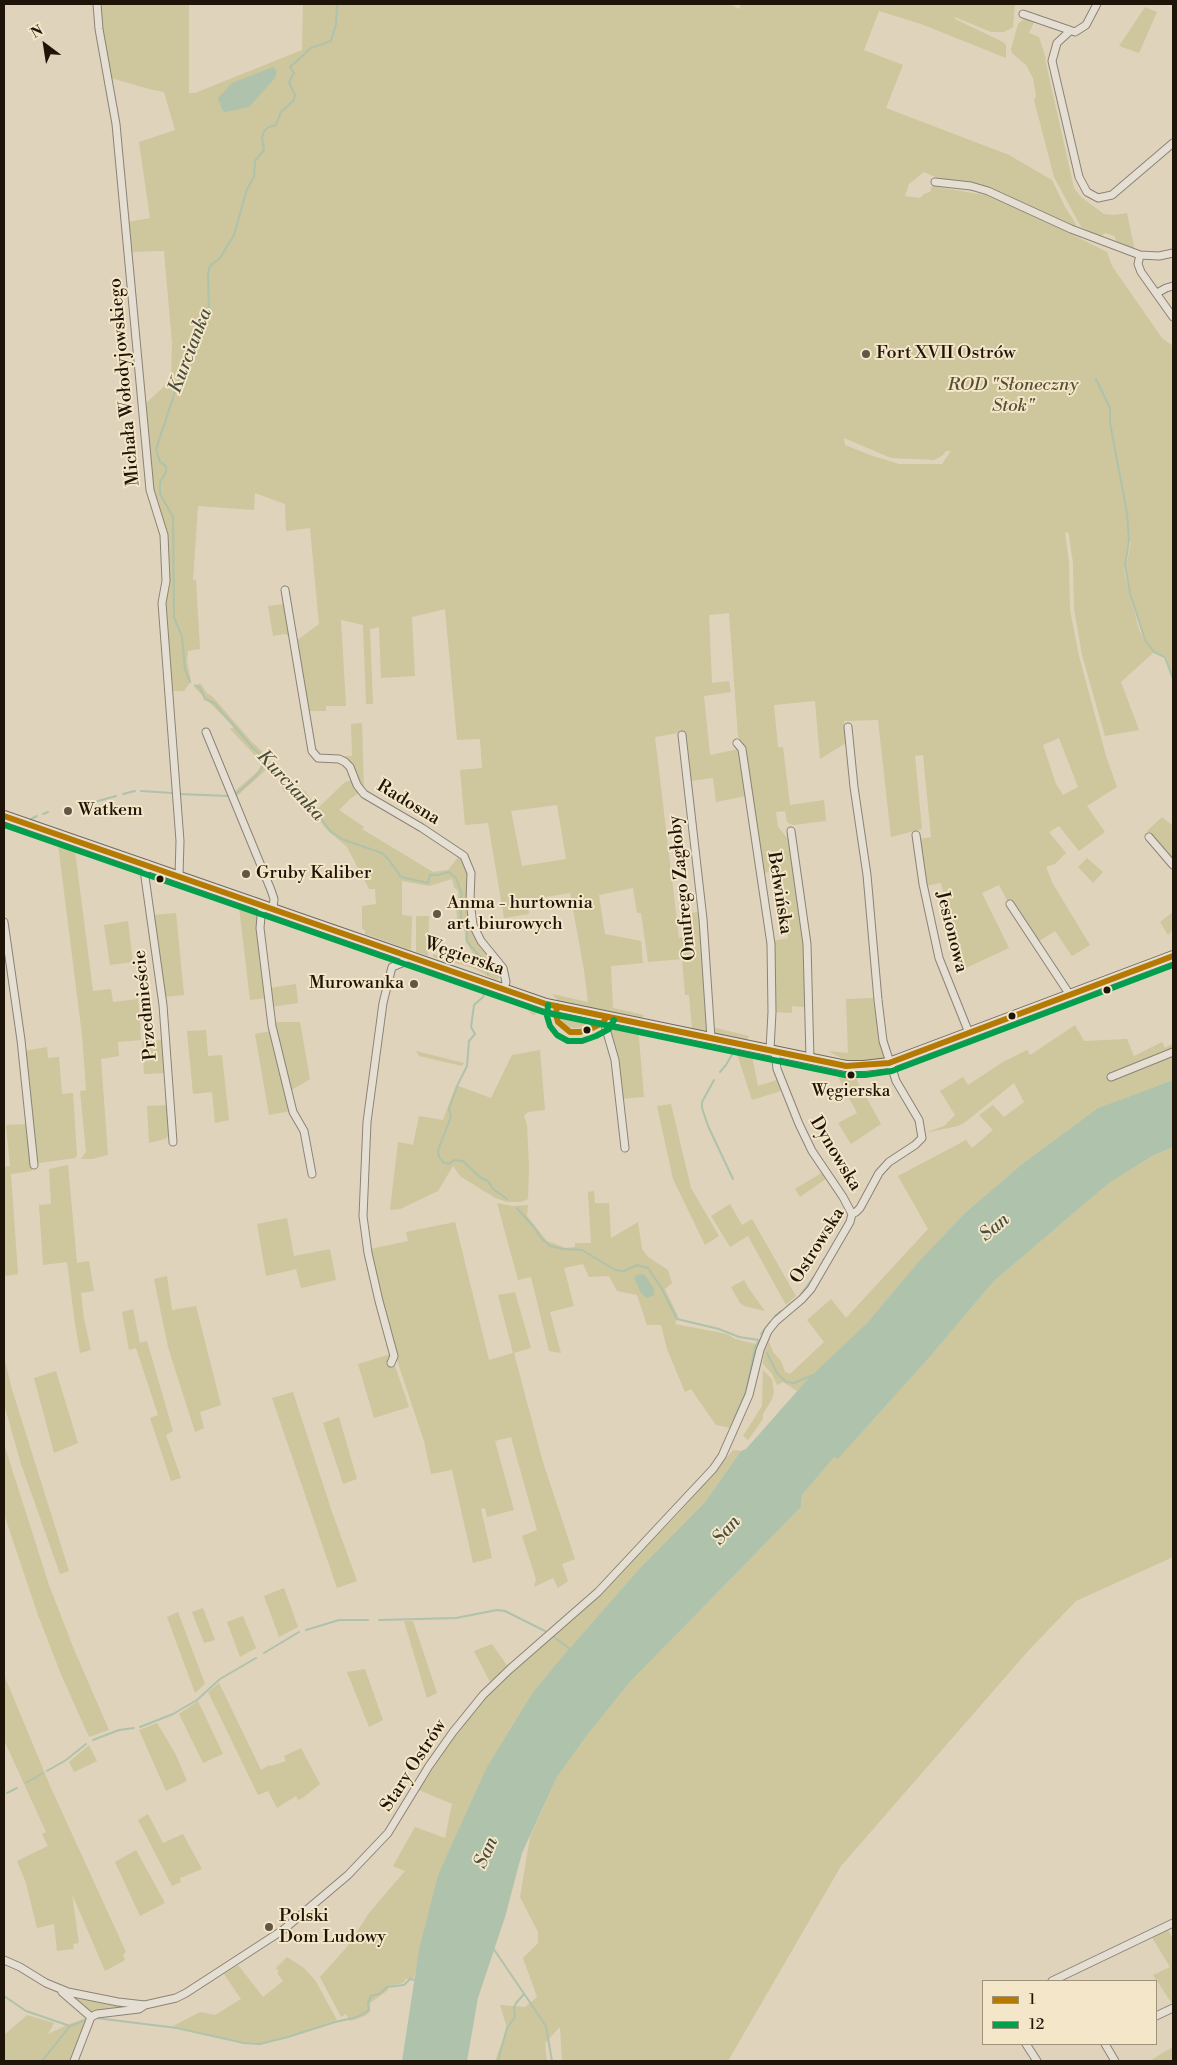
<!DOCTYPE html>
<html>
<head>
<meta charset="utf-8">
<style>
	body { margin:0 }
	#map { position:relative; width:1177px; height:2065px; overflow:hidden; background:#dfd3bb; font-family:"Libre Bodoni",serif }
	canvas { display:block }
	.frame { position:absolute; inset:0; border:5px solid #1e1407; pointer-events:none }
	.legend { position:absolute; left:982px; top:1980px; width:175px; height:65px; box-sizing:border-box; background:#f4e6c9; border:1px solid #9e927b; margin:0; padding:6px 9px; list-style:none; font-size:15px; color:#1e1407 }
	.legend li { display:flex; align-items:center; gap:10px; height:25px }
	.legend b { width:25px; border:1px solid #9e927b }
	.north { position:absolute; left:20px; top:20px; width:50px; height:50px; -webkit-text-stroke:4px #f4e6c9; paint-order:stroke; rotate:329deg; font-size:14px; font-weight:700; line-height:20px; text-align:center; color:#1e1407 }
	.north::after { content:''; display:block; margin:auto; width:18px; height:22px; background:#1e1407; clip-path:polygon(50% 0,100% 100%,50% 72%,0 100%) }
</style>
</head>
<body>
<div id="map">
<canvas width="1177" height="2065"></canvas>
<div class="frame"></div>
<ul class="legend">
<li><b style="height:6px;background:#b67a02"></b>1</li>
<li><b style="height:6px;background:#029f4d"></b>12</li>
</ul>
<div class="north">N</div>
</div>
<script>
const ctx = document.querySelector('canvas').getContext('2d');
ctx.lineJoin = 'round';
function fillPath(path, color) { ctx.fillStyle = color; ctx.fill(path, 'evenodd'); }
const poly = rows => new Path2D(rows.map(r => 'M' + r).join(''));
function strokePath(path, color, width, dash) { ctx.strokeStyle = color; ctx.lineWidth = width; ctx.lineCap = dash ? 'butt' : 'round'; ctx.setLineDash(dash || []); ctx.stroke(path); }
function label(font, color, halo, rows, align = 'center') {
  ctx.font = font + ' "Libre Bodoni",serif'; ctx.lineWidth = 4; ctx.setLineDash([]); ctx.textBaseline = 'middle'; ctx.strokeStyle = halo; ctx.fillStyle = color; for (const [text, x, y, turn = 0] of rows) {
    ctx.save(); ctx.translate(x, y); ctx.rotate((+turn || 0) * Math.PI / 180); ctx.textAlign = isNaN(turn) ? turn : align; if (halo) ctx.strokeText(text, 0, 0); ctx.fillText(text, 0, 0); ctx.restore();
  }
}
const green = poly([
	[99,4,189,4,189,93,195,93,302,50,303,4,729,4,739,9,741,5,740,4,1015,4,1013,27,1004,32,991,32,955,17,955,19,1003,42,1006,45,1006,58,921,24,879,11,864,50,903,65,886,108,1009,155,1052,180,1065,207,1076,224,1075,228,982,186,938,178,924,172,909,184,905,196,920,198,924,194,930,192,932,186,996,197,1107,252,1112,266,1162,338,1173,346,1173,676,1166,656,1154,651,1145,640,1141,628,1126,575,1126,566,1131,542,1129,541,1124,566,1125,576,1139,629,1144,640,1154,652,1121,682,1139,730,1105,736,1082,655,1074,609,1073,563,1069,536,1068,532,1065,533,1069,562,1070,610,1079,656,1106,756,1117,787,1087,806,1105,832,1079,851,1059,826,1049,832,1066,853,1055,864,1046,867,1053,884,1090,945,1072,956,1055,931,1036,943,1008,902,999,885,982,893,1009,948,966,968,952,929,941,883,926,886,919,839,931,837,923,755,915,756,922,829,891,837,878,720,844,721,846,743,820,759,815,701,774,705,778,747,783,747,790,805,824,800,826,821,793,825,787,822,785,811,776,812,778,827,789,840,803,943,805,1007,792,1006,792,1013,774,1012,773,941,788,938,778,871,762,873,743,742,738,737,729,613,709,615,712,683,729,681,731,692,704,696,710,755,739,749,746,796,716,802,713,778,690,781,684,732,655,737,679,938,689,936,687,913,700,912,707,1032,692,1029,689,995,685,995,682,959,648,962,641,913,637,913,633,888,599,895,605,934,641,941,643,963,611,966,613,1008,644,1015,642,1019,558,1001,552,994,588,1002,584,970,570,893,527,900,529,914,504,918,488,823,465,825,460,770,482,768,480,739,457,740,445,609,412,617,415,676,381,678,379,627,370,629,373,704,366,704,363,625,341,620,346,706,326,706,326,711,308,711,296,641,319,624,310,528,286,531,285,504,255,493,254,510,198,506,193,580,196,580,200,649,188,651,187,661,191,681,184,691,173,691,164,605,169,571,168,540,154,498,145,404,171,380,172,343,164,251,130,252,128,222,150,218,139,142,175,130,164,92,149,89,111,78,101,29],
	[844,438,891,458,934,460,942,456,946,451,951,451,942,464,899,464,870,455,845,445],
	[1059,738,1078,787,1063,795,1056,784,1043,745],
	[557,805,566,859,522,866,511,811],
	[1145,7,1157,12,1139,53,1119,46],
	[1025,18,1034,22,1029,33,1039,37,1046,59,1045,59,1074,188,1081,197,1104,214,1114,215,1127,213,1135,251,1118,244,1114,236,1105,233,1100,237,1081,227,1054,177,1034,100,1036,96,1033,78,1026,65,1012,53,1011,49,1018,24],
	[284,604,290,637,285,634,273,636,268,606],
	[200,683,207,693,213,697,251,741,266,755,269,761,285,772,287,781,305,791,318,808,345,782,353,780,359,793,351,798,339,810,364,827,362,829,433,872,448,870,459,856,468,869,470,925,479,942,499,968,502,973,500,978,496,980,473,968,433,957,433,954,443,957,476,959,465,940,465,932,457,918,456,905,458,901,458,891,454,887,452,879,429,886,402,881,402,915,412,916,411,950,365,934,365,930,362,929,362,906,376,904,375,889,369,889,347,847,325,828,304,797,294,790,284,792,278,777,267,769,236,797,234,792,258,771,262,763,230,729,234,727,194,687],
	[362,723,364,791,347,760,341,756,352,756,351,724],
	[1162,817,1173,826,1173,862,1147,831],
	[58,844,75,851,93,991,111,989,113,1002,138,999,139,1009,141,1040,118,1042,119,1056,101,1059,108,1155,92,1159,81,1159,86,1152,80,1091,86,1090,82,1035],
	[1087,858,1103,872,1093,883,1078,867],
	[235,901,256,908,266,998,250,1000,239,907,234,906],
	[1173,912,1173,929,1168,935,1160,922],
	[176,913,184,995,164,997,153,915],
	[416,916,429,916,428,956,416,952],
	[128,921,133,962,110,965,104,925],
	[296,984,298,1003,271,1007,269,988],
	[488,988,541,1006,541,1011,533,1015,524,1006,508,1003,487,995],
	[873,998,884,1058,863,1061,845,1060,828,1051,848,1053,846,999],
	[562,1013,564,1013,596,1020,579,1028,570,1028,563,1025,561,1022,561,1015],
	[273,1022,300,1022,310,1079,290,1091],
	[614,1023,638,1027,644,1097,620,1099,618,1058,608,1030,609,1027],
	[1075,1025,1084,1041,1127,1039,1134,1056,1162,1042,1165,1048,1173,1043,1171,1057,1173,1056,1173,1080,1098,1108,1022,1164,966,1212,920,1260,866,1324,797,1391,783,1382,777,1385,772,1374,763,1364,764,1354,769,1341,773,1352,781,1361,785,1372,790,1374,824,1342,807,1320,831,1299,846,1318,928,1229,898,1176,966,1140,972,1148,993,1130,979,1115,993,1105,1004,1117,1024,1102,1014,1083,964,1123,958,1126,925,1133,944,1126,955,1115,940,1091,963,1077,968,1085,1003,1062,1027,1050,1030,1055],
	[712,1027,749,1036,747,1040,711,1033],
	[206,1030,208,1056,222,1055,229,1120,215,1123,212,1092,193,1094,187,1031],
	[271,1031,291,1111,269,1115,255,1034],
	[164,1040,166,1073,144,1074,142,1041],
	[47,1047,48,1058,59,1057,62,1094,73,1093,77,1155,75,1158,39,1163,35,1159,24,1051],
	[540,1050,545,1110,528,1112,524,1116,527,1125,529,1167,528,1199,521,1202,507,1202,495,1198,460,1176,453,1166,438,1191,400,1209,390,1210,398,1142,413,1145,419,1116,443,1120,456,1085,491,1098,512,1055],
	[416,1051,464,1063,462,1066,419,1056],
	[737,1054,752,1056,758,1086,777,1080,781,1091,752,1100],
	[837,1075,854,1075,881,1124,851,1144,838,1123,857,1113],
	[671,1104,691,1188,719,1236,705,1245,673,1179,657,1106],
	[169,1105,170,1134,165,1139,149,1143,147,1106],
	[28,1124,32,1171,11,1174,18,1274,4,1276,4,1167,10,1166,6,1125],
	[1173,1147,1173,1557,1076,1601,1028,1651,841,1866,728,2061,562,2061,560,2027,545,2043,547,2061,495,2061,507,2028,500,2005,525,2007,537,1997,523,1958,538,1943,538,1932,520,1897,530,1837,557,1777,588,1734,630,1682,801,1507,802,1495,834,1456,838,1459,927,1360,994,1281,1109,1183,1154,1155],
	[68,1165,77,1263,89,1261,94,1291,81,1293,84,1319,91,1350,80,1353,75,1324,67,1262,43,1265,39,1205,51,1204,49,1169],
	[823,1172,827,1178,800,1197,795,1189],
	[594,1191,595,1203,609,1203,611,1238,638,1222,642,1249,648,1257,668,1270,672,1283,665,1289,678,1316,675,1324,727,1334,735,1339,759,1345,746,1395,731,1428,716,1425,691,1389,685,1392,667,1349,661,1325,647,1325,637,1295,617,1291,609,1276,589,1277,583,1264,564,1268,574,1306,550,1312,561,1353,549,1351,531,1277,518,1280,497,1203,512,1206,528,1205,527,1216,547,1241,566,1248,575,1247,575,1243,591,1243,588,1192],
	[730,1204,742,1225,752,1219,796,1296,786,1305,748,1236,730,1247,711,1216],
	[287,1218,294,1256,330,1249,336,1280,301,1288,296,1269,266,1276,257,1224],
	[455,1222,489,1360,513,1353,498,1295,515,1292,531,1348,514,1353,542,1459,575,1559,562,1564,568,1581,558,1588,553,1578,534,1587,536,1579,522,1536,537,1530,511,1437,495,1441,514,1510,487,1517,485,1508,481,1509,492,1558,473,1563,452,1470,431,1474,424,1441,397,1360,370,1249,408,1241,406,1232],
	[167,1276,172,1310,196,1306,221,1405,200,1412,204,1428,195,1432,168,1347,154,1279],
	[744,1280,749,1289,765,1311,744,1306,740,1303,731,1287],
	[133,1309,140,1343,147,1341,173,1431,166,1435,181,1478,171,1481,150,1418,158,1415,136,1348,129,1350,122,1312],
	[391,1354,409,1407,374,1418,358,1364],
	[4,1356,11,1386,69,1571,60,1574,21,1464,4,1404],
	[763,1370,772,1379,774,1392,772,1399,763,1414,763,1419,748,1440,743,1436,762,1406],
	[56,1371,78,1443,54,1453,34,1378],
	[293,1392,331,1509,357,1581,337,1588,272,1398],
	[339,1417,357,1479,343,1484,323,1423],
	[4,1444,49,1585,73,1647,109,1730,89,1737,60,1672,38,1615,4,1514],
	[733,1450,741,1451,705,1502,640,1568,555,1665,531,1695,486,1770,438,1875,414,1978,406,1979,403,1983,390,1986,387,1991,370,2003,370,2012,365,2016,350,2021,346,2014,341,2017,320,1977,347,1947,369,1913,405,1871,393,1866,415,1827,445,1838,452,1804,419,1790,448,1746,484,1698,500,1681,597,1597,678,1514],
	[284,1588,298,1627,279,1637,264,1596],
	[203,1608,215,1640,204,1643,192,1612],
	[178,1612,205,1684,195,1693,167,1617],
	[243,1616,256,1648,240,1657,227,1622],
	[404,1621,413,1621,437,1693,427,1698],
	[492,1644,508,1667,490,1682,474,1651],
	[365,1669,383,1720,369,1727,347,1672],
	[4,1675,51,1788,126,1952,123,1955,125,1960,105,1971,72,1894,79,1943,73,1944,74,1949,57,1951,54,1924,37,1928,26,1883,17,1861,48,1846,42,1834,46,1832,4,1740],
	[219,1683,261,1770,269,1765,271,1766,286,1761,284,1756,301,1748,320,1784,304,1797,298,1800,296,1796,277,1808,268,1791,258,1795,208,1692],
	[198,1701,223,1754,203,1763,179,1714],
	[157,1723,175,1753,187,1781,166,1791,139,1730],
	[89,1745,97,1761,74,1772,69,1762],
	[148,1814,163,1843,183,1834,202,1869,180,1878,181,1882,172,1886,138,1820],
	[136,1850,165,1903,140,1916,115,1862],
	[1167,1928,1173,1939,1173,2005,1153,1975,1170,1967,1151,1936],
	[287,1957,304,1968,315,1980,337,2020,288,2037,260,2043,243,2042,173,2026,200,2012,215,2015,241,1999,224,1974,238,1965,263,1997,283,1981,277,1973,279,1972,276,1968],
	[73,1998,128,2008,90,2013],
	[27,2015,54,2023,48,2034,67,2025,86,2018,86,2022,71,2061,4,2061,4,2035],
	[1173,2047,1173,2061,1151,2060,1166,2051]
]);
const water = poly([
	[273,67,277,71,275,78,249,107,225,112,222,110,218,98,232,83],
	[1173,1080,1173,1147,1154,1155,1109,1183,994,1281,927,1360,838,1459,834,1457,802,1495,801,1507,630,1682,588,1734,557,1777,522,1853,505,1917,478,1998,467,2061,402,2061,419,1950,438,1875,486,1769,531,1695,555,1665,640,1568,705,1502,741,1451,746,1449,807,1380,866,1324,920,1260,966,1212,1022,1164,1098,1108],
	[641,1274,645,1275,654,1289,654,1295,647,1298,641,1293,634,1278,637,1275]
]);
const stream = poly([
	[1096,379,1110,408,1110,423,1127,513,1129,541,1125,565,1130,593,1145,640,1154,652,1165,657,1173,679],
	[190,682,185,669,182,637,174,617,173,517,160,494,160,482,166,472,166,466,160,462,156,449,180,377,193,354,209,313,208,274,210,266,220,258,234,235,247,189,254,177,255,161,264,150,262,138,264,131,269,127,276,125,281,112,294,100,295,95,289,82,294,73,290,67,311,48,331,41,336,24,337,4],
	[195,685,200,688,205,699,214,703,253,748,262,756,265,764],
	[265,764,273,766,279,773,283,782,302,793,331,832,344,840,382,853,389,860,401,877,428,883,430,875,438,875,449,872,456,878,462,894,460,901,461,919,467,931,467,942,485,962,488,975],
	[141,791,172,793],
	[123,794,135,791],
	[179,794,229,796],
	[236,794,255,777,265,764],
	[91,803,116,796],
	[43,814,48,812],
	[31,819,37,816],
	[4,823,25,830],
	[485,991,483,997,474,1005,471,1027,475,1034,469,1041,467,1066,458,1084,449,1109,451,1117,438,1150,439,1157,443,1162,449,1164,454,1160,463,1161,481,1178,488,1181,493,1189,507,1199],
	[720,1072,726,1065,734,1051],
	[714,1080,702,1102,702,1108,708,1126,733,1179],
	[517,1208,533,1226,542,1239,550,1246,563,1249,582,1250,615,1270,624,1271,637,1265,648,1268,662,1289,677,1319,719,1329,739,1337,759,1340,755,1347,746,1392,734,1419],
	[821,1265,824,1259],
	[801,1294,816,1274],
	[789,1305,797,1299],
	[775,1316,781,1311],
	[761,1334,770,1322],
	[767,1353,777,1373,786,1382,794,1383,813,1375],
	[379,1620,456,1618,497,1610,505,1611,545,1631],
	[306,1630,339,1620,368,1620],
	[554,1637,570,1649],
	[264,1653,299,1632],
	[140,1727,173,1714,197,1700,220,1679,256,1658],
	[93,1740,119,1730,134,1728],
	[47,1771,66,1760,86,1744],
	[26,1783,43,1773],
	[7,1793,17,1788],
	[493,1948,546,2026,552,2061],
	[4,1996,26,2011,70,2026],
	[96,2018,177,2028,244,2043,260,2044,288,2037,335,2022,357,2017,369,2010,368,2003,371,1996,379,1994,387,1987,404,1985,410,1979,415,1980],
	[42,2061,70,2026,86,2020],
	[498,2061,507,2028,515,2017,514,2008,516,2003,524,1994]
]);
const minor = poly([
	[97,4,99,29,116,124,150,490,164,535,166,581,162,603,180,841,179,876],
	[1023,14,1075,32,1086,25,1097,4],
	[1070,31,1057,43,1052,61,1079,177,1087,192,1098,198,1112,195,1173,143],
	[935,182,971,186,988,191,1071,229,1140,255,1159,256,1173,253],
	[1140,255,1138,264,1141,272,1173,317],
	[1157,293,1166,288,1173,286],
	[285,590,312,751,318,758,339,759,345,762,350,767,357,785,364,794,422,828,464,856,471,873,470,901,473,925,481,941,503,968,506,982,504,988],
	[206,732,271,890,274,899,273,908],
	[682,735,703,919,711,1038],
	[737,743,742,749,771,944,772,1012,770,1050],
	[791,831,807,944,810,1059],
	[916,835,923,884,939,958,969,1033],
	[1149,837,1173,865],
	[147,864,145,877,163,1005,173,1142],
	[1010,904,1070,995],
	[262,905,260,928,272,1026,293,1112,304,1131,312,1174],
	[4,922,21,1040,34,1165],
	[606,1017,604,1022,615,1060,625,1148],
	[775,1051,777,1069,799,1124,812,1151,843,1197,852,1214],
	[1111,1077,1173,1052],
	[391,1363,394,1356,379,1301,368,1253,363,1216,367,1122,383,1003,392,967,402,963,408,955],
	[4,1960,20,1967,46,1983,68,1992,118,2002,145,2005],
	[1052,1981,1173,1923],
	[62,1992,91,2017],
	[1156,2016,1173,2008],
	[1026,2044,1037,2061],
	[1105,2044,1115,2061],
	[74,2061,91,2017,97,2014,139,2009,145,2005,176,1998,186,1993,283,1930,348,1875,388,1833,429,1766,453,1732,483,1695,510,1669,598,1592,713,1469,722,1456,749,1395,760,1350,768,1331,776,1321,802,1299,811,1289,850,1222,852,1214,856,1212,860,1208,879,1173,889,1162,915,1145,922,1138,919,1120,896,1081,883,1041,878,1000,867,875,854,787,848,727]
]);
const secondary = poly([
	[4,816,546,1004,846,1066,864,1066,889,1063,1173,956]
]);
const bus1 = poly([
	[4,816,546,1004,846,1066,889,1063,1173,956],
	[557,1006,556,1015,558,1022,570,1032,580,1032,592,1028,604,1022,606,1017]
]);
const bus2 = poly([
	[4,825,543,1012,845,1075,865,1075,892,1071,1173,965],
	[548,1005,547,1016,550,1026,557,1035,568,1041,582,1041,596,1036,609,1029,614,1020]
]);
const markers = [
	[866,354,5,"#625746"],
	[68,811,5,"#625746"],
	[246,874,5,"#625746"],
	[160,879,4.5,"#1e1407"],
	[437,914,5,"#625746"],
	[414,984,5,"#625746"],
	[1107,990,4.5,"#1e1407"],
	[1012,1016,4.5,"#1e1407"],
	[587,1030,4.5,"#1e1407"],
	[851,1075,4.5,"#1e1407"],
	[269,1927,5,"#625746"]
];
const busNames = [
	["Węgierska",851,1092]
];
const poiNames = [
	["Fort XVII Ostrów",876,354],
	["Watkem",78,811],
	["Gruby Kaliber",256,874],
	["Anma - hurtownia",447,904],
	["art. biurowych",447,925],
	["Murowanka",404,984,"right"],
	["Polski",279,1917],
	["Dom Ludowy",279,1938]
];
const streetNames = [
	["Michała Wołodyjowskiego",125,382,-95],
	["Radosna",408,803,31],
	["Onufrego Zagłoby",683,888,-96],
	["Bełwińska",779,893,81],
	["Jesionowa",951,932,76],
	["Węgierska",464,957,19],
	["Przedmieście",146,1005,-96],
	["Dynowska",835,1154,59],
	["Ostrowska",818,1246,-58],
	["Stary Ostrów",414,1766,-57]
];
const parkNames = [
	["ROD \"Słoneczny",1013,386],
	["Stok\"",1013,407]
];
const waterNames = [
	["Kurcianka",191,351,-69],
	["Kurcianka",290,786,47],
	["San",995,1228,-40],
	["San",727,1531,-49],
	["San",487,1853,-66]
];
fillPath(green, '#cec69d');
fillPath(water, '#afc2ab');
strokePath(stream, '#afc2ab', 2);
strokePath(minor, '#8b8375', 9);
strokePath(secondary, '#71695c', 12);
strokePath(minor, '#e5dfd3', 7);
strokePath(secondary, '#e5dfd3', 10);
strokePath(bus1, '#b67a02', 6);
strokePath(bus2, '#029f4d', 6);
for (const [x, y, r, color] of markers) { const dot = new Path2D(); dot.arc(x, y, r, 0, 2 * Math.PI); ctx.fillStyle = color; ctx.fill(dot); strokePath(dot, '#f4e6c9', 2); }
label('17px', '#1e1407', '#f4e6c9', busNames);
label('18px', '#1e1407', '#f4e6c9', poiNames, 'left');
label('18px', '#1e1407', '#f4e6c9', streetNames);
label('italic 18px', '#574f33', '#f4e6c9', parkNames);
label('italic 19px', '#4a4e3e', '#f4e6c9', waterNames);
</script>
</body>
</html>
